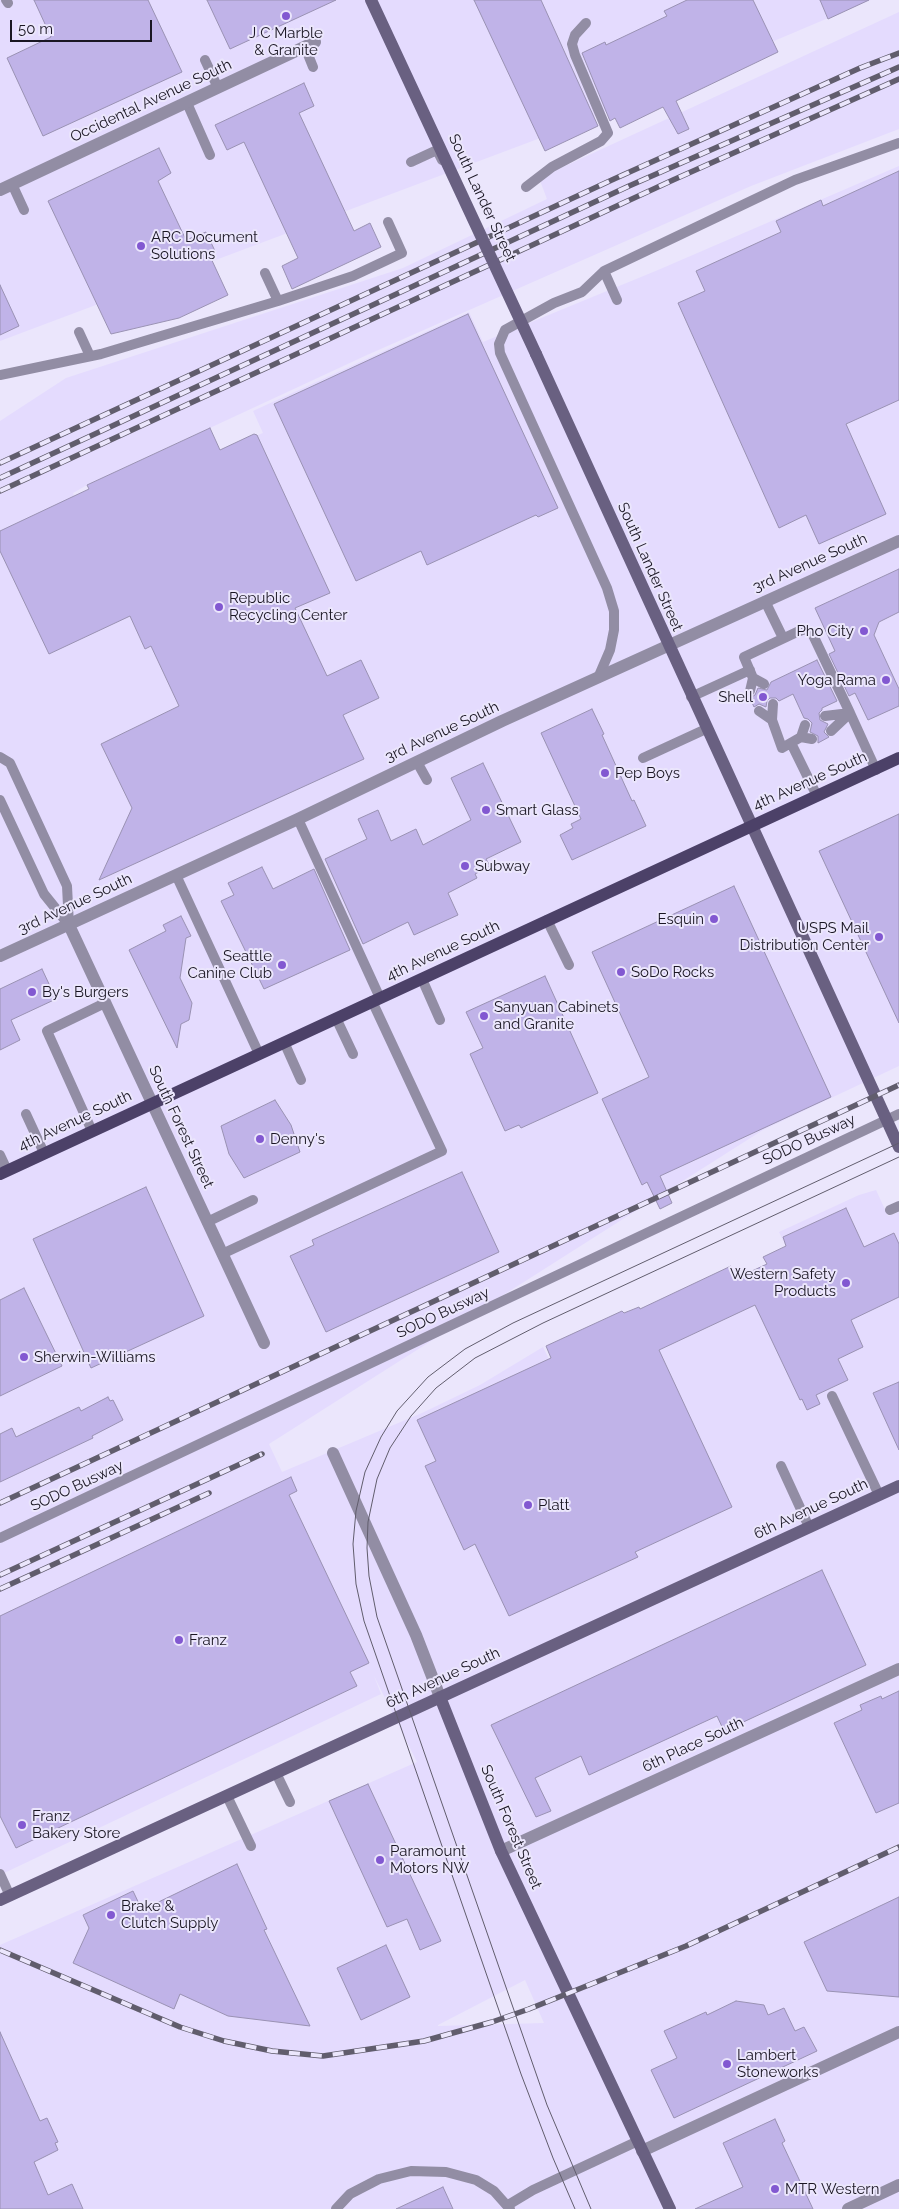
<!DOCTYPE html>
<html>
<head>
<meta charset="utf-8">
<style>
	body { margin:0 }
	#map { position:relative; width:899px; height:2209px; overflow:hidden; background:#ebe6fc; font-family:Raleway,sans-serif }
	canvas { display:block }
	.scale { position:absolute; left:10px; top:20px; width:142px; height:22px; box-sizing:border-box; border:2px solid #1a1623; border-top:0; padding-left:6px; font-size:15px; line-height:18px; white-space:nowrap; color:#1a1623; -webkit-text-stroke:4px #ebe6fc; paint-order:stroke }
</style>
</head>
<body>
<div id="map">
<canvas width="899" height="2209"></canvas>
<div class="scale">50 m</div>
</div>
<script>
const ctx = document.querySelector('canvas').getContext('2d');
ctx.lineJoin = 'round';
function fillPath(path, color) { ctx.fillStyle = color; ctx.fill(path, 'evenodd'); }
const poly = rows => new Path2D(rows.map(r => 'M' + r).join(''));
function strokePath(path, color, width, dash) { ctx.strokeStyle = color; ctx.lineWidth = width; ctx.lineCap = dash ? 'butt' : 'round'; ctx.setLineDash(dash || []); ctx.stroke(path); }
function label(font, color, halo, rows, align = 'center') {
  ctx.font = font + ' Raleway,sans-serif'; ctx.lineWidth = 4; ctx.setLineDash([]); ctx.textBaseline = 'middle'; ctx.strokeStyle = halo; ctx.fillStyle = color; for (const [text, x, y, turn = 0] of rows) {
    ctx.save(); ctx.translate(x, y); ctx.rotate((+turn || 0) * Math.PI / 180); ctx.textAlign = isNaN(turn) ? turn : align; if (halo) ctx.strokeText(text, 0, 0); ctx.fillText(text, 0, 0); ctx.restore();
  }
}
const built = poly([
	[0,0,871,0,575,125,0,341],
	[899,12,899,129,751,186,367,355,87,485,73,493,78,505,22,533,263,433,253,411,469,312,483,342,658,270,899,166,899,1066,763,1130,269,1444,282,1472,422,1413,480,1385,543,1347,549,1359,791,1257,779,1232,859,1195,876,1190,888,1216,899,1212,899,2209,0,2209,0,1945,417,1762,374,1676,381,1694,0,1875,0,421,66,378,403,268,547,199,539,178],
	[525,1980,544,2023,438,2026,438,2025]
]);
const building = poly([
	[34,0,148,0,182,72,43,136,7,58,51,37,34,0],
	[207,0,336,0,230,49,207,0],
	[474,0,541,0,598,126,545,151,474,0],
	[687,0,753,0,778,52,676,101,689,129,678,134,663,107,620,128,615,118,610,121,582,53,605,42,606,45,667,16,664,11,687,0],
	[820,0,869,0,828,19,820,0],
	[304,83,314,106,299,113,354,231,370,223,381,247,292,289,282,266,298,258,244,142,227,150,215,125,304,83],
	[159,148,171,173,158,181,186,240,206,232,215,251,209,254,228,295,179,318,111,334,48,201,159,148],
	[899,171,899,400,846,424,886,514,819,544,806,515,779,528,678,303,705,291,696,271,781,232,776,221,821,200,823,206,899,171],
	[0,285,19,326,0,335,0,285],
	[468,314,558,508,538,517,536,515,427,565,421,551,356,581,274,404,468,314],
	[210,428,220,450,254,434,257,435,330,593,295,608,327,676,361,660,379,698,343,715,364,759,99,880,132,808,101,744,179,706,151,646,145,649,130,616,49,654,0,551,0,531,89,489,87,485,210,428],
	[899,569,899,612,879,622,874,635,899,689,899,706,868,720,855,693,849,696,829,654,835,651,815,608,899,569],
	[817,660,837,701,822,708,822,710,819,713,820,720,828,724,824,732,829,737,818,743,818,736,810,732,812,723,808,719,804,718,793,694,779,701,776,698,770,698,767,701,766,707,759,704,754,707,750,698,755,695,758,688,767,690,771,682,817,660],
	[592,709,604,734,602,735,632,801,634,800,646,826,572,860,560,835,573,828,571,824,581,819,541,733,592,709],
	[483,763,521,842,486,859,490,866,475,874,477,878,448,893,458,915,414,935,408,922,363,944,325,859,367,839,358,819,378,810,391,841,416,829,423,845,471,820,451,778,483,763],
	[899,814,899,1023,819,851,899,814],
	[262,867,273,889,314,869,350,950,264,989,221,901,234,895,228,883,262,867],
	[734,886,831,1097,660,1176,672,1203,660,1209,647,1182,642,1185,602,1099,649,1077,592,952,734,886],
	[181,916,191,936,186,938,180,978,192,1003,189,1020,181,1024,177,1048,129,950,166,931,163,925,181,916],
	[42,969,56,999,11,1020,20,1040,0,1050,0,989,42,969],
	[545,976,598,1093,521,1128,519,1125,505,1131,470,1054,483,1048,466,1012,545,976],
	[275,1100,291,1125,300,1152,244,1178,229,1154,221,1126,275,1100],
	[462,1172,499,1252,326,1332,290,1256,314,1245,312,1240,462,1172],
	[146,1187,204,1316,91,1368,33,1239,146,1187],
	[846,1208,864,1247,894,1233,899,1244,899,1297,851,1320,863,1347,838,1359,848,1380,816,1395,820,1404,807,1410,802,1399,800,1400,755,1305,659,1350,732,1507,635,1552,638,1557,509,1616,475,1544,464,1550,425,1466,436,1461,417,1420,551,1358,546,1346,622,1311,624,1313,639,1307,640,1309,731,1266,737,1278,767,1264,763,1257,786,1246,783,1237,846,1208],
	[24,1288,62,1366,0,1396,0,1300,24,1288],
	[899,1382,899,1450,873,1393,899,1382],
	[108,1397,110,1401,113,1400,123,1420,92,1436,93,1438,0,1482,0,1434,12,1428,16,1437,79,1407,81,1411,108,1397],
	[291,1477,297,1491,289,1495,369,1663,350,1672,357,1686,16,1848,0,1816,0,1616,291,1477],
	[822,1570,866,1665,724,1731,717,1716,589,1775,581,1756,535,1778,551,1811,536,1817,491,1725,822,1570],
	[899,1691,899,1803,876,1813,834,1723,862,1710,860,1705,881,1696,882,1699,899,1691],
	[368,1784,441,1941,420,1950,407,1919,387,1927,329,1801,368,1784],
	[237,1864,267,1929,264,1930,310,2026,228,2016,180,1994,174,2009,73,1963,89,1928,83,1915,133,1891,142,1910,237,1864],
	[899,1897,899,1997,827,1991,804,1942,899,1897],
	[386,1945,410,1997,361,2020,337,1968,386,1945],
	[736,2001,764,2005,768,2015,784,2008,795,2031,804,2027,817,2051,674,2118,651,2070,677,2058,664,2031,706,2012,707,2015,736,2001],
	[0,2032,40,2121,47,2118,58,2142,55,2143,58,2150,34,2162,48,2195,72,2184,83,2209,0,2209,0,2032],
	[775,2119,785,2141,782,2143,813,2209,695,2209,743,2187,723,2143,775,2119],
	[443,2187,453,2209,396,2209,443,2187]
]);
const lane = poly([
	[6,0,8,3],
	[305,47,313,67],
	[205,60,218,88],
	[187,103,210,155],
	[411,162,437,150,442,160],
	[12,184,24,210],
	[526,187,552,167,601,141,608,133,575,55,572,44,575,35,586,23],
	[604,271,617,300],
	[265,273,278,301,353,276,402,253,388,222],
	[79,332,90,356],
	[0,375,101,354,278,301],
	[765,601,783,638],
	[598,678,610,650,614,630,614,611,607,588,500,353,499,344,505,330,554,303,582,292,604,271,795,180,899,143],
	[753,678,744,657,797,632,805,629,812,633,850,713,831,731],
	[750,691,753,678,764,684],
	[691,697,750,670],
	[773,704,772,720,782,748,801,737,812,739],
	[759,711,772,720],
	[825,716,850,713,876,770],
	[801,737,805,725],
	[791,743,817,796],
	[0,757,10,763,67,886,69,925],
	[643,758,706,729],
	[417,762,427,780],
	[0,800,44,894,69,925],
	[298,819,380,998],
	[176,875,259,1054],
	[547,920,569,965],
	[422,979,440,1020],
	[336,1018,353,1054],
	[284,1042,301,1080],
	[26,1114,44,1153],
	[92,1131,47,1031,105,1003],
	[0,1155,7,1170],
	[890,1210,899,1206],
	[207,1222,253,1200],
	[222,1254,442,1151,372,1001],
	[832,1396,879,1495],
	[781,1466,809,1527],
	[0,1538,899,1114],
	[276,1773,290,1802],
	[227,1796,251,1846],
	[0,1874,10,1896],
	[508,2205,533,2190,638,2141],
	[336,2209,350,2194,379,2179,411,2171,446,2172,476,2180,494,2191,510,2209]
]);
const street = poly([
	[0,190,315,42],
	[69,925,264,1343],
	[0,956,298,819,502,721,899,541],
	[333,1453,416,1635,440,1697],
	[501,1851,899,1669],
	[642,2151,899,2032],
	[848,2209,899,2185]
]);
const secondary = poly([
	[536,354,899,1147],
	[440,1697,501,1851,670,2209],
	[0,1900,899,1486]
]);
const primary = poly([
	[0,1174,899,758]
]);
const tram = poly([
	[575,2209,553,2158,521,2074,364,1621,356,1584,353,1544,356,1511,365,1472,381,1437,397,1411,428,1377,465,1349,513,1323,899,1143],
	[591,2209,547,2105,377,1617,369,1576,367,1548,368,1522,377,1479,390,1448,411,1416,436,1388,475,1358,543,1323,899,1157]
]);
const rail = poly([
	[0,463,614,179,860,68,899,53],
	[0,478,629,186,899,67],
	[0,491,673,180,899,79],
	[0,1503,899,1085],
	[0,1575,262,1454],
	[0,1589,209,1493],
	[0,1950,180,2027,224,2041,272,2051,323,2056,424,2041,492,2022,529,2009,686,1946,899,1847]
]);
const secondaryBridge = poly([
	[371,0,536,354]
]);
const markers = [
	[286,16,5,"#8258d1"],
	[141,246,5,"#8258d1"],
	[219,607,5,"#8258d1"],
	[864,631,5,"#8258d1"],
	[886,680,5,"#8258d1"],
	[763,697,5,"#8258d1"],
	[605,773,5,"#8258d1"],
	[486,810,5,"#8258d1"],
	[465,866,5,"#8258d1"],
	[714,919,5,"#8258d1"],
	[879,937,5,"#8258d1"],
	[282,965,5,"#8258d1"],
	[621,972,5,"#8258d1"],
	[32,992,5,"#8258d1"],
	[484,1016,5,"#8258d1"],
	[260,1139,5,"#8258d1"],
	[846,1283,5,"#8258d1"],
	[24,1357,5,"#8258d1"],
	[528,1505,5,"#8258d1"],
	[179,1640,5,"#8258d1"],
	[22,1825,5,"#8258d1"],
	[380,1860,5,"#8258d1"],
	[111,1915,5,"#8258d1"],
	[727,2064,5,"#8258d1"],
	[775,2189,5,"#8258d1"]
];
const poiNames = [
	["J C Marble",286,33,"center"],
	["& Granite",286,50,"center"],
	["ARC Document",151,237],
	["Solutions",151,254],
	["Republic",229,598],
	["Recycling Center",229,615],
	["Pho City",854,631,"right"],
	["Yoga Rama",876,680,"right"],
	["Shell",753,697,"right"],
	["Pep Boys",615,773],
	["Smart Glass",496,810],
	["Subway",475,866],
	["Esquin",704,919,"right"],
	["USPS Mail",869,928,"right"],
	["Distribution Center",869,945,"right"],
	["Seattle",272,956,"right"],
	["Canine Club",272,973,"right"],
	["SoDo Rocks",631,972],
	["By's Burgers",42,992],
	["Sanyuan Cabinets",494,1007],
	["and Granite",494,1024],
	["Denny's",270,1139],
	["Western Safety",836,1274,"right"],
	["Products",836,1291,"right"],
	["Sherwin-Williams",34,1357],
	["Platt",538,1505],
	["Franz",189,1640],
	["Franz",32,1816],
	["Bakery Store",32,1833],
	["Paramount",390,1851],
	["Motors NW",390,1868],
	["Brake &",121,1906],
	["Clutch Supply",121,1923],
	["Lambert",737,2055],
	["Stoneworks",737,2072],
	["MTR Western",785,2189]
];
const streetNames = [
	["Occidental Avenue South",151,101,-25],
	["South Lander Street",482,198,65],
	["3rd Avenue South",810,563,-24],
	["South Lander Street",650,567,66],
	["3rd Avenue South",442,732,-25],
	["4th Avenue South",810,781,-24],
	["3rd Avenue South",75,904,-25],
	["4th Avenue South",443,951,-25],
	["4th Avenue South",75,1121,-25],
	["South Forest Street",181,1127,65],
	["SODO Busway",809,1140,-25],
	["SODO Busway",443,1313,-25],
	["SODO Busway",77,1486,-25],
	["6th Avenue South",811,1509,-25],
	["6th Avenue South",443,1678,-25],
	["6th Place South",693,1745,-25],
	["South Forest Street",511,1827,67]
];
fillPath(built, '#e4dbfe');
fillPath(building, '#c0b3e8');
strokePath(building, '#9a92b3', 1);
strokePath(lane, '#928da4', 10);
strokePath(street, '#928da4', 12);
strokePath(secondary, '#696081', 12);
strokePath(primary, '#4c4168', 12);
strokePath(tram, '#615d6d', 1);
strokePath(rail, '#615d6d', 5.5);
strokePath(rail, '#ebe6fc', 4, [11]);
strokePath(secondaryBridge, '#696081', 12);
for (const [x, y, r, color] of markers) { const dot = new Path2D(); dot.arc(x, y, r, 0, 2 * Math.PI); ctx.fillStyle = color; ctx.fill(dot); strokePath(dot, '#ebe6fc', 2); }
label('15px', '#1a1623', '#ebe6fc', poiNames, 'left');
label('15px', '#1a1623', '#ebe6fc', streetNames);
</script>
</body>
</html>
